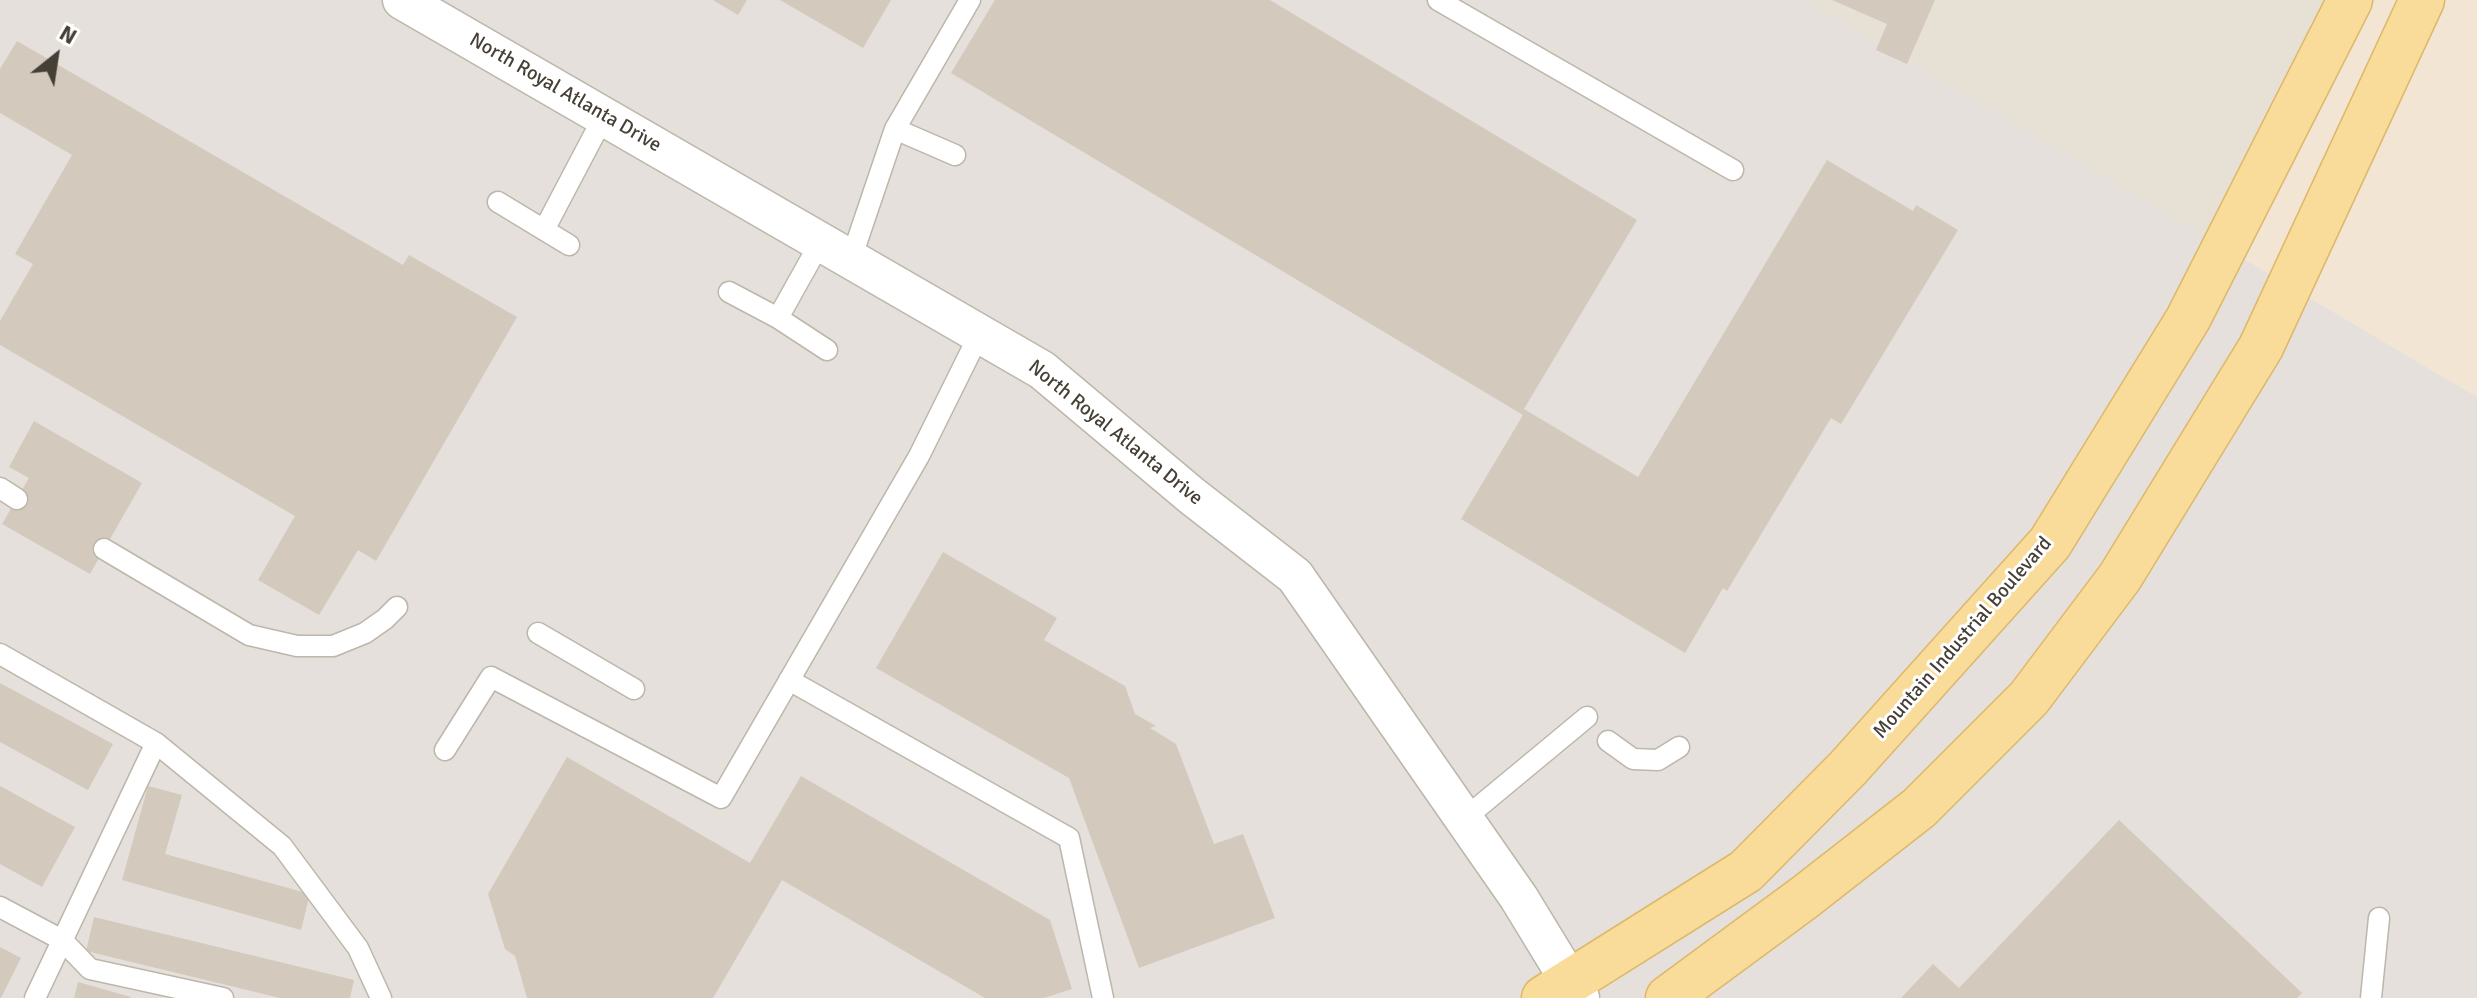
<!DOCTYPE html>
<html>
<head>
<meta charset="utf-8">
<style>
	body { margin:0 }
	#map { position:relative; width:2477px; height:998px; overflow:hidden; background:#f2efe7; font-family:Signika,sans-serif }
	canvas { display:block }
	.north { position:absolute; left:16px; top:16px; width:80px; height:80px; -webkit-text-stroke:6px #fff; paint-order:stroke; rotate:30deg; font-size:22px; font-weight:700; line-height:32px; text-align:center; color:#453f36 }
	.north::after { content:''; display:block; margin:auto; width:28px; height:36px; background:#453f36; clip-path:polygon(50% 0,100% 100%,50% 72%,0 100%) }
</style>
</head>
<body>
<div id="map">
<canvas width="2477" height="998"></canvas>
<div class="north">N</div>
</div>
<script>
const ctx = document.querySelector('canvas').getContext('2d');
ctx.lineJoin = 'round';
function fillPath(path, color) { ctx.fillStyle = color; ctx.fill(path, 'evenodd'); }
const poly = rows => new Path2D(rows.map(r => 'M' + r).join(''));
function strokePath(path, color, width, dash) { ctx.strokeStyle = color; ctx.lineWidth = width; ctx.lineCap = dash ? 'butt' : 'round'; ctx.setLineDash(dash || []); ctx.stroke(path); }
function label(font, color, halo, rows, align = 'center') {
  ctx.font = font + ' Signika,sans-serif'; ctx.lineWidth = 6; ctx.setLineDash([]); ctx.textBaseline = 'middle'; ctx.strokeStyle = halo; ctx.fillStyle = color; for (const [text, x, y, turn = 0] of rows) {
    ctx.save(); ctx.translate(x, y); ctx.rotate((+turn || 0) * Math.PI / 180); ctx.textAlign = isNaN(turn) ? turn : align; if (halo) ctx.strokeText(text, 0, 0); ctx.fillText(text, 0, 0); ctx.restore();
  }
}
const residential = poly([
	[1805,0,2370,0,2237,256]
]);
const commercial = poly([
	[2370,0,2477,0,2477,397,2237,256]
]);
const industrial = poly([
	[0,0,1805,0,2477,397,2477,998,0,998]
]);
const building = poly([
	[713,0,747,0,738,15],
	[780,0,891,0,863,48],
	[995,0,1270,0,1637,220,1524,409,1638,477,1827,160,1913,211,1916,205,1958,230,1841,424,1831,418,1727,591,1723,588,1685,653,1461,519,1523,415,951,73],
	[1832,0,1935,0,1907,64,1876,50,1887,24],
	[17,41,403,265,409,255,517,317,376,561,358,550,319,615,258,580,295,516,0,345,0,321,33,264,15,254,72,155,0,113,0,69],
	[34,421,142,483,90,574,2,524,29,478,9,467],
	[943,552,1057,618,1044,640,1125,686,1135,714,1156,726,1150,728,1176,744,1214,844,1243,834,1275,918,1139,968,1069,778,876,668],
	[0,683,113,744,88,790,0,742],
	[567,757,750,863,801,776,1050,920,1072,989,1044,998,985,998,782,880,713,998,527,998,515,956,505,949,488,894],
	[0,786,75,827,42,887,0,864],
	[148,786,182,795,165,854,310,894,301,930,122,880],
	[2119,820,2302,993,2297,998,1901,998,1933,964,1959,988],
	[94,917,354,980,350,998,280,998,86,951],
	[0,947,21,958,1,998,0,998],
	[78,982,131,997,130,998,74,998]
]);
const lane = poly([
	[1438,0,1733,170],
	[895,129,955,155],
	[498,202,569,245],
	[544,230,604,116],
	[851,259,895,129,970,0],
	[729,292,778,318,827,350],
	[778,318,821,241],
	[0,488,17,499],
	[104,549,249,635,297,646,333,646,365,633,385,619,397,607],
	[538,633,634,689],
	[0,654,156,743,282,846,358,948,381,998],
	[789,680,1069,838,1103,998],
	[1608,741,1633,759,1658,760,1679,747],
	[445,750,491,677,721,798,919,456,980,333],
	[1464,819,1587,717],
	[0,907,62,940,90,969,223,998],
	[35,998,156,743],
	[2371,998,2379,918]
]);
const street = poly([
	[402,0,1042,370,1192,496,1295,576,1519,898,1580,998]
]);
const primary = poly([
	[1544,998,1746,871,1848,768,2050,543,2188,319,2350,0],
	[1668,998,1805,897,1919,808,2029,698,2120,577,2261,347,2422,0]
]);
const streetNames = [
	["North Royal Atlanta Drive",565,93,30],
	["North Royal Atlanta Drive",1115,433,39],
	["Mountain Industrial Boulevard",1963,638,-49]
];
fillPath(residential, '#e6e0d5');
fillPath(commercial, '#f3e5d3');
fillPath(industrial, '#e5e0db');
fillPath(building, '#d3cabd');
strokePath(lane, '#bdb6aa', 23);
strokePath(street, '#bdb6aa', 41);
strokePath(primary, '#ddb86a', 47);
strokePath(lane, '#fff', 20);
strokePath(street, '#fff', 38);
strokePath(primary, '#f9dc99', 44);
label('20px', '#453f36', '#fff', streetNames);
</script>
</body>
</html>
